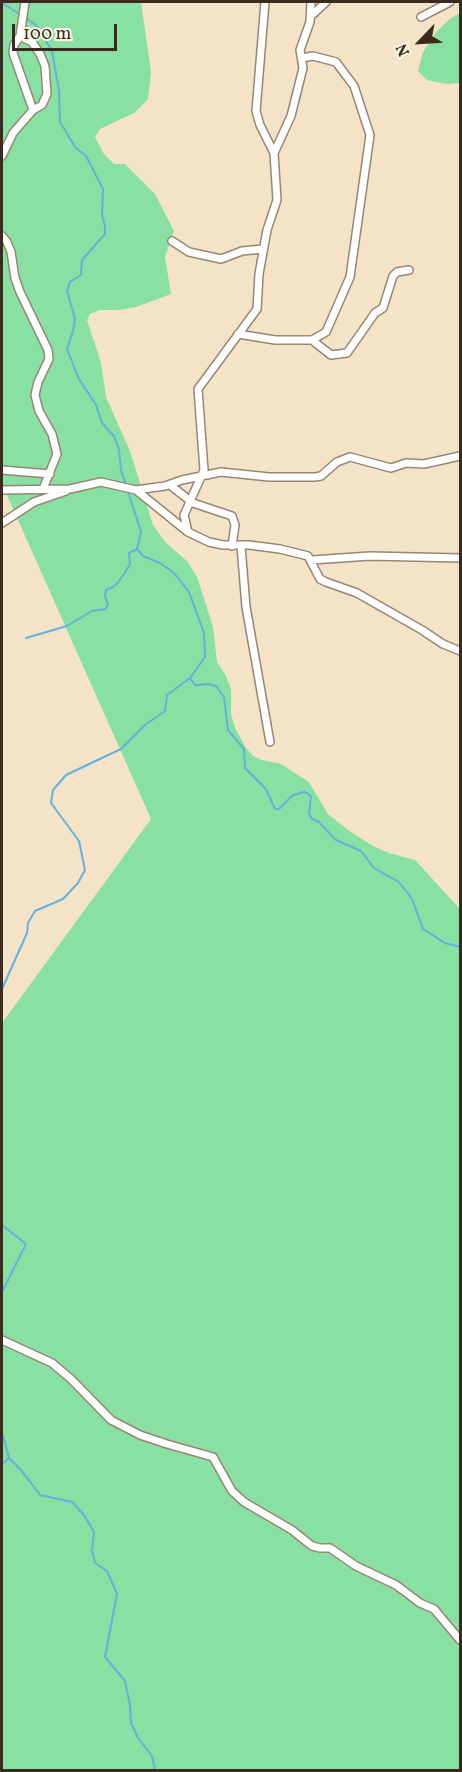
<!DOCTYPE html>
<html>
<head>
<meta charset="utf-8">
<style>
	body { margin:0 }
	#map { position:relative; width:462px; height:1772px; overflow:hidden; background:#f5e3c8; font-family:Vollkorn,serif }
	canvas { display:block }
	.frame { position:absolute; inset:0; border:3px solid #3b2a1e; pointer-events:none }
	.north { position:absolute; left:390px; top:12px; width:60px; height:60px; -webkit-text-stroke:4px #fcf5e5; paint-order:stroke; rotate:245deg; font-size:16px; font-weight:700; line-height:24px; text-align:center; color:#3b2a1e }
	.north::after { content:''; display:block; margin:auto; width:21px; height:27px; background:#3b2a1e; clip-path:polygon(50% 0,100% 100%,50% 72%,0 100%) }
	.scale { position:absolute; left:12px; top:24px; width:105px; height:27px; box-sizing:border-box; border:3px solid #3b2a1e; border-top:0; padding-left:8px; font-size:18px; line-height:21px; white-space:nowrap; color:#3b2a1e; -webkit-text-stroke:4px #fcf5e5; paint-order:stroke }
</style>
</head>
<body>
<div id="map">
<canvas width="462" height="1772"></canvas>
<div class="frame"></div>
<div class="north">N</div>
<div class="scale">100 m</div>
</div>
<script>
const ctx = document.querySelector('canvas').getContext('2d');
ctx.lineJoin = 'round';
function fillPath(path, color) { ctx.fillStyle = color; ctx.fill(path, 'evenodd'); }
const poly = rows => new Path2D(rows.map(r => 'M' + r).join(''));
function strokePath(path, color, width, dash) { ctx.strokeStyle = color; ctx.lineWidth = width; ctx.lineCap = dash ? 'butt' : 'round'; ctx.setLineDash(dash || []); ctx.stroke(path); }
const green = poly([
	[2,2,141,2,151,72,148,99,134,113,100,129,95,137,104,154,114,164,125,164,155,194,174,231,165,257,171,294,136,307,119,310,100,310,90,314,87,320,101,363,106,397,130,451,153,525,166,543,187,561,197,577,213,627,217,662,226,676,231,689,231,714,235,728,246,748,253,756,262,760,281,764,309,782,328,814,348,830,373,846,389,853,415,860,460,909,460,1770,2,1770,2,1023,151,819,2,484],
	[460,13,460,83,446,84,427,80,418,71,423,52,437,31,451,18]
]);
const stream = poly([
	[2,3,21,15],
	[26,638,67,626,92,611,105,609,108,605,105,596,106,590,115,586,124,574,130,564,129,553,137,549],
	[190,678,195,685,209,684,216,686,224,697,228,730,244,749,245,768,266,789,275,809,279,809,293,795,304,792,307,793,311,797,309,814,312,819,319,822,336,840,361,851,374,868,399,882,412,899,423,929,445,943,460,947],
	[2,989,27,933,28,923,35,911,63,899,78,883,85,870,79,841,51,803,53,790,66,775,121,749,145,725,165,711,167,695,190,678,205,657,204,633,189,592,174,573,160,563,143,556,137,549,141,532,121,470,119,450,114,436,102,423,96,405,79,379,67,349,73,331,75,319,67,291,70,282,81,275,82,260,105,234,105,226,102,215,103,189,86,156,75,147,60,122,59,91,52,51,37,26,26,18],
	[2,1225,26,1244,2,1292],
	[2,1432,9,1458,2,1464],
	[9,1458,21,1470,40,1495,72,1502,84,1515,94,1532,92,1551,95,1563,107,1571,117,1594,105,1657,125,1681,130,1705,131,1723,138,1738,152,1756,155,1770]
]);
const minor = poly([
	[25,2,20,36,14,45,13,53,33,110],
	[265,2,256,111,260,125,274,153],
	[311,16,326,2],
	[421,17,450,2],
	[302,58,313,56,336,62,354,86,370,135,350,277,326,332,312,340],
	[2,156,13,133,33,110,42,105,47,94,45,66,40,54,32,42,20,36],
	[2,236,7,242,11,252,15,278,20,292,48,350,49,359,38,382,35,395,39,411,52,434,57,454,43,489],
	[172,241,189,252,221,259,242,251,263,249],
	[238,334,275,340,312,340,331,355,347,353,375,313,383,308,393,276,397,272,409,270],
	[2,470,50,474],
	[170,485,193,503,232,516,235,525,232,546],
	[2,490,70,489,101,482,136,490,188,532,209,542,223,545,249,545,280,549,308,556,320,579,326,582,357,593,422,630,443,644,460,651],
	[136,490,165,486,182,480,221,472,269,477,315,477,321,476,337,462,350,457,391,468,406,463,424,464,460,456],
	[2,523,34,502,66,491],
	[188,532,184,515,204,470,198,389,257,309,259,274,267,230,277,200,274,153,291,116,303,68,300,50,310,22,311,2],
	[241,546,246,607,270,742],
	[312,560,370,556,460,558],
	[2,1340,52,1363,71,1379,111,1420,140,1435,167,1444,213,1457,232,1491,244,1502,292,1530,312,1546,320,1548,330,1548,356,1566,396,1585,420,1603,434,1609,460,1640]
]);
fillPath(green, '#88e0a3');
strokePath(stream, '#63b1dd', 2);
strokePath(minor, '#988673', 10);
strokePath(minor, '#fff', 7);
</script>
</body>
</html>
